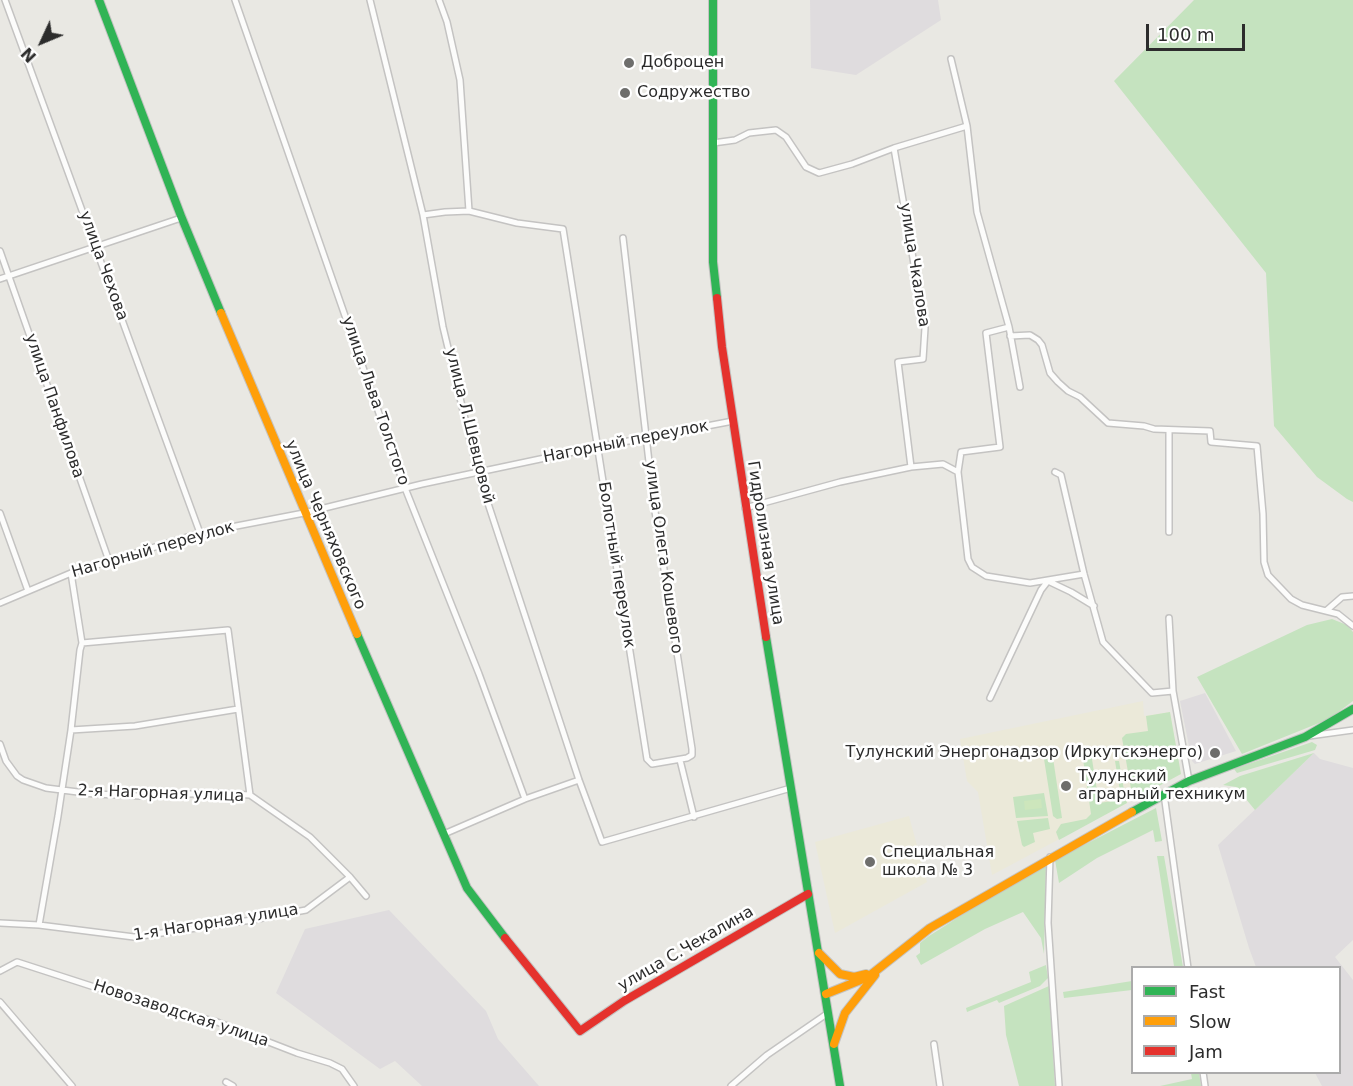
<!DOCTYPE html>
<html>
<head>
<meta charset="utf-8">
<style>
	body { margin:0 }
	#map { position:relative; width:1353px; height:1086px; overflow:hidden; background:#e9e8e3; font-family:"DejaVu Sans",sans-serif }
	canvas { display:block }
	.legend { position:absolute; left:1131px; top:966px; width:210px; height:108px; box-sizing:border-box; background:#fff; border:2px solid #ababab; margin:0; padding:8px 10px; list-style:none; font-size:18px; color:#2c2c2c }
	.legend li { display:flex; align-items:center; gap:12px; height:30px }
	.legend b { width:30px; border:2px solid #ababab }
	.north { position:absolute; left:12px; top:12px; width:60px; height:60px; -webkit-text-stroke:4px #fff; paint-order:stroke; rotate:226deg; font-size:16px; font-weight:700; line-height:24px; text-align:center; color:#2c2c2c }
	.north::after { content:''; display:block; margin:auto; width:21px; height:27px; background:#2c2c2c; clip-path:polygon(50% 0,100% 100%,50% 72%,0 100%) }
	.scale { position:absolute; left:1146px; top:24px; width:99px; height:27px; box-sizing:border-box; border:3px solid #2c2c2c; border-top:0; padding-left:8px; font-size:18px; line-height:21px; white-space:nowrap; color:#2c2c2c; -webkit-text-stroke:4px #fff; paint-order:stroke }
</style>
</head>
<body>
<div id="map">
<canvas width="1353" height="1086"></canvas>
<ul class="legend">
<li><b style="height:8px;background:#30b455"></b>Fast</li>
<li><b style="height:8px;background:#ff9f0a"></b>Slow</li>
<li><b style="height:8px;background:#e5322d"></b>Jam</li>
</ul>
<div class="north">N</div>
<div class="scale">100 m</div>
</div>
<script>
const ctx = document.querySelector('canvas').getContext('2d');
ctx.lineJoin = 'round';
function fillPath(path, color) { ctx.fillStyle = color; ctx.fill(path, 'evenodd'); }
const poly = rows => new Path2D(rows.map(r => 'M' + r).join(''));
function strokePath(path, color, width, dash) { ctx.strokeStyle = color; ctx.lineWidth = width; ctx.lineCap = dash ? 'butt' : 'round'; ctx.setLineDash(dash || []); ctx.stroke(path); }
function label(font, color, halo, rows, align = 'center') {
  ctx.font = font + ' "DejaVu Sans",sans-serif'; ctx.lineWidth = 5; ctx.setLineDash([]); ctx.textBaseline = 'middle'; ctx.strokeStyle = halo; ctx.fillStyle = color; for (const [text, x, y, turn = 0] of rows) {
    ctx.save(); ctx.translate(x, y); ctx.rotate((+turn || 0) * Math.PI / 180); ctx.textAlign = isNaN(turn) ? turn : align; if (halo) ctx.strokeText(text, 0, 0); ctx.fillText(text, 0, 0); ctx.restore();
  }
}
const industrial = poly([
	[810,0,938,0,941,20,856,75,811,68],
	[1205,693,1236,751,1195,764,1192,761,1180,701],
	[1314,753,1320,759,1353,768,1353,940,1335,957,1353,980,1353,1086,1322,1086,1315,1073,1340,1072,1340,968,1256,967,1249,948,1218,845],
	[389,910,486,1011,498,1039,539,1086,422,1086,395,1061,380,1069,276,993,305,929]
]);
const education = poly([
	[1143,701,1144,716,1170,712,1181,774,992,875,978,792,967,781,960,739],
	[909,816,927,882,835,933,815,842]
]);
const green = poly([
	[1194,0,1353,0,1353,502,1347,499,1317,477,1274,426,1266,273,1114,81],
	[1332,619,1347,625,1353,632,1353,701,1329,719,1242,754,1197,677,1307,625],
	[1170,712,1181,774,1133,800,1122,738,1126,734,1148,731,1146,716],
	[1312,742,1317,745,1315,750,1237,773,1234,769],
	[1091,753,1099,803,1126,799,1127,803,1059,840,1056,832,1061,824,1086,819,1091,814,1083,759,1079,759,1079,755],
	[1314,753,1255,810,1236,787,1223,785,1240,776],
	[1053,758,1062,818,1057,819,1053,816,1044,759],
	[1119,761,1125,796,1121,797,1115,761],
	[1044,793,1048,816,1016,818,1013,797],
	[1156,808,1162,841,1155,842,1153,830,1097,858,1059,883,1055,860],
	[1048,818,1050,829,1033,833,1035,842,1024,847,1022,845,1017,821],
	[1157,856,1164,856,1183,967,1171,967,1174,966],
	[1046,865,1044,954,1041,938,1023,912,985,929,921,965,916,956,920,953,920,943,929,936,995,894],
	[1046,965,1048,978,1040,986,999,1003,997,1000,967,1012,966,1008,1031,982,1029,972],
	[1132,981,1132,990,1064,998,1063,992],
	[1049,986,1055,1086,1019,1086,1006,1035,1004,1006],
	[1191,1073,1199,1073,1201,1086,1160,1086,1192,1079]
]);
const pitch = poly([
	[1041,799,1042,808,1025,810,1024,801]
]);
const street = poly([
	[5,0,200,533],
	[235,0,405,488,479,674,525,799],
	[370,0,423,215,443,327,478,473,579,780,602,842,791,788],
	[439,0,447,22,460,80,469,211],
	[951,59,967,126],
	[713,143,735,140,749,133,776,130,786,137,806,167,819,173,852,164,894,148,967,126,977,212,1009,327,1020,387],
	[894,148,925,328,923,359,898,362,911,467],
	[423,215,445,212,469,211,517,223,563,229,647,759,652,764,687,758,692,755,692,749,654,505,623,238],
	[0,251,109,561],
	[0,279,181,218],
	[1009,327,986,333,1000,447,961,452,958,472,968,559,972,567,986,576,1030,583,1084,574],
	[1010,336,1030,335,1038,340,1042,345,1050,373,1058,382,1068,391,1080,397,1108,423,1144,426,1154,429,1210,431,1211,442,1257,446,1263,514,1264,562,1268,575,1291,599,1302,605,1338,614,1353,626],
	[1055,472,1061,475,1084,574,1103,642,1152,693,1173,691],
	[745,508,840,482,911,467,943,464,958,472],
	[0,513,28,591],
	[1169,532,1169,430],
	[1050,582,1071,592,1094,606],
	[0,603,71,573,200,533,304,513,422,484,597,447,733,421],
	[1327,610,1342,597,1353,596],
	[1169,618,1173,691,1189,781],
	[82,643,228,630,250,795],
	[990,698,1041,590,1048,581],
	[71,730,135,726,238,709],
	[1309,736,1353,730],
	[0,744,6,761,17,776,23,780,46,788,94,794,140,796,214,793,250,795,310,837,350,877,366,896],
	[680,760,694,817],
	[1164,794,1188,968],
	[444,834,525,799,579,780],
	[1050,857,1048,923,1059,1086],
	[0,923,39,925,134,937,252,920,306,910,350,877],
	[39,925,58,816,71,730,80,650,82,643,71,573],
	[0,971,17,962,150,1005,217,1022,297,1053,330,1063,342,1069,354,1086],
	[0,1002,72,1086],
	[934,1044,940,1086],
	[1203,1072,1205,1086],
	[226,1082,233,1086],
	[731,1086,767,1055,828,1013]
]);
const fast = poly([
	[99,0,181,216,221,313],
	[713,0,713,262,717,298],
	[357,634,467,888,505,938],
	[766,637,840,1086],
	[1132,812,1189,781,1305,737,1353,709]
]);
const slow = poly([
	[221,313,357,634],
	[819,953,840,974,854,977,866,974],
	[826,994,868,977,930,928,1132,812],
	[834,1044,845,1013,875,975]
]);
const jam = poly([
	[717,298,722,347,766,637],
	[505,938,580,1031,624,1001,808,894]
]);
const markers = [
	[629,63,6,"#6e6e6c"],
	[625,93,6,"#6e6e6c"],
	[1215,753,6,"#6e6e6c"],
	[1066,786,6,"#6e6e6c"],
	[870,862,6,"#6e6e6c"]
];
const poiNames = [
	["Доброцен",641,63],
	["Содружество",637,93],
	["Тулунский Энергонадзор (Иркутскэнерго)",1203,753,"right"],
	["Тулунский",1078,777],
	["аграрный техникум",1078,795],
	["Специальная",882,853],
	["школа № 3",882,871]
];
const streetNames = [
	["улица Чкалова",914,265,81],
	["улица Чехова",103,266,70],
	["улица Льва Толстого",375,401,71],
	["улица Панфилова",54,406,71],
	["улица Л.Шевцовой",469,426,76],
	["Нагорный переулок",626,442,-11],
	["улица Черняховского",325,525,67],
	["Гидролизная улица",765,543,81],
	["Нагорный переулок",153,550,-16],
	["улица Олега Кошевого",663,557,82],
	["Болотный переулок",616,565,81],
	["2-я Нагорная улица",161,794,2],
	["1-я Нагорная улица",216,923,-9],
	["улица С.Чекалина",686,949,-30],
	["Новозаводская улица",181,1014,18]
];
fillPath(industrial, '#dfdcde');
fillPath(education, '#ebe9d9');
fillPath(green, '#c5e3bf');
fillPath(pitch, '#cde6bc');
strokePath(street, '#c4c3c2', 8);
strokePath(fast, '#c4c3c2', 10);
strokePath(slow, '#c4c3c2', 10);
strokePath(jam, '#c4c3c2', 10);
strokePath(street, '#fcfcfb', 5);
strokePath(fast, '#30b455', 8);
strokePath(slow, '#ff9f0a', 8);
strokePath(jam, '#e5322d', 8);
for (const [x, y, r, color] of markers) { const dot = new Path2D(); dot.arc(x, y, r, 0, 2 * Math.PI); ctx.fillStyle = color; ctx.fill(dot); strokePath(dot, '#fff', 2); }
label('16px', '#2c2c2c', '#fff', poiNames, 'left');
label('16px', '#2c2c2c', '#fff', streetNames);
</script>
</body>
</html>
